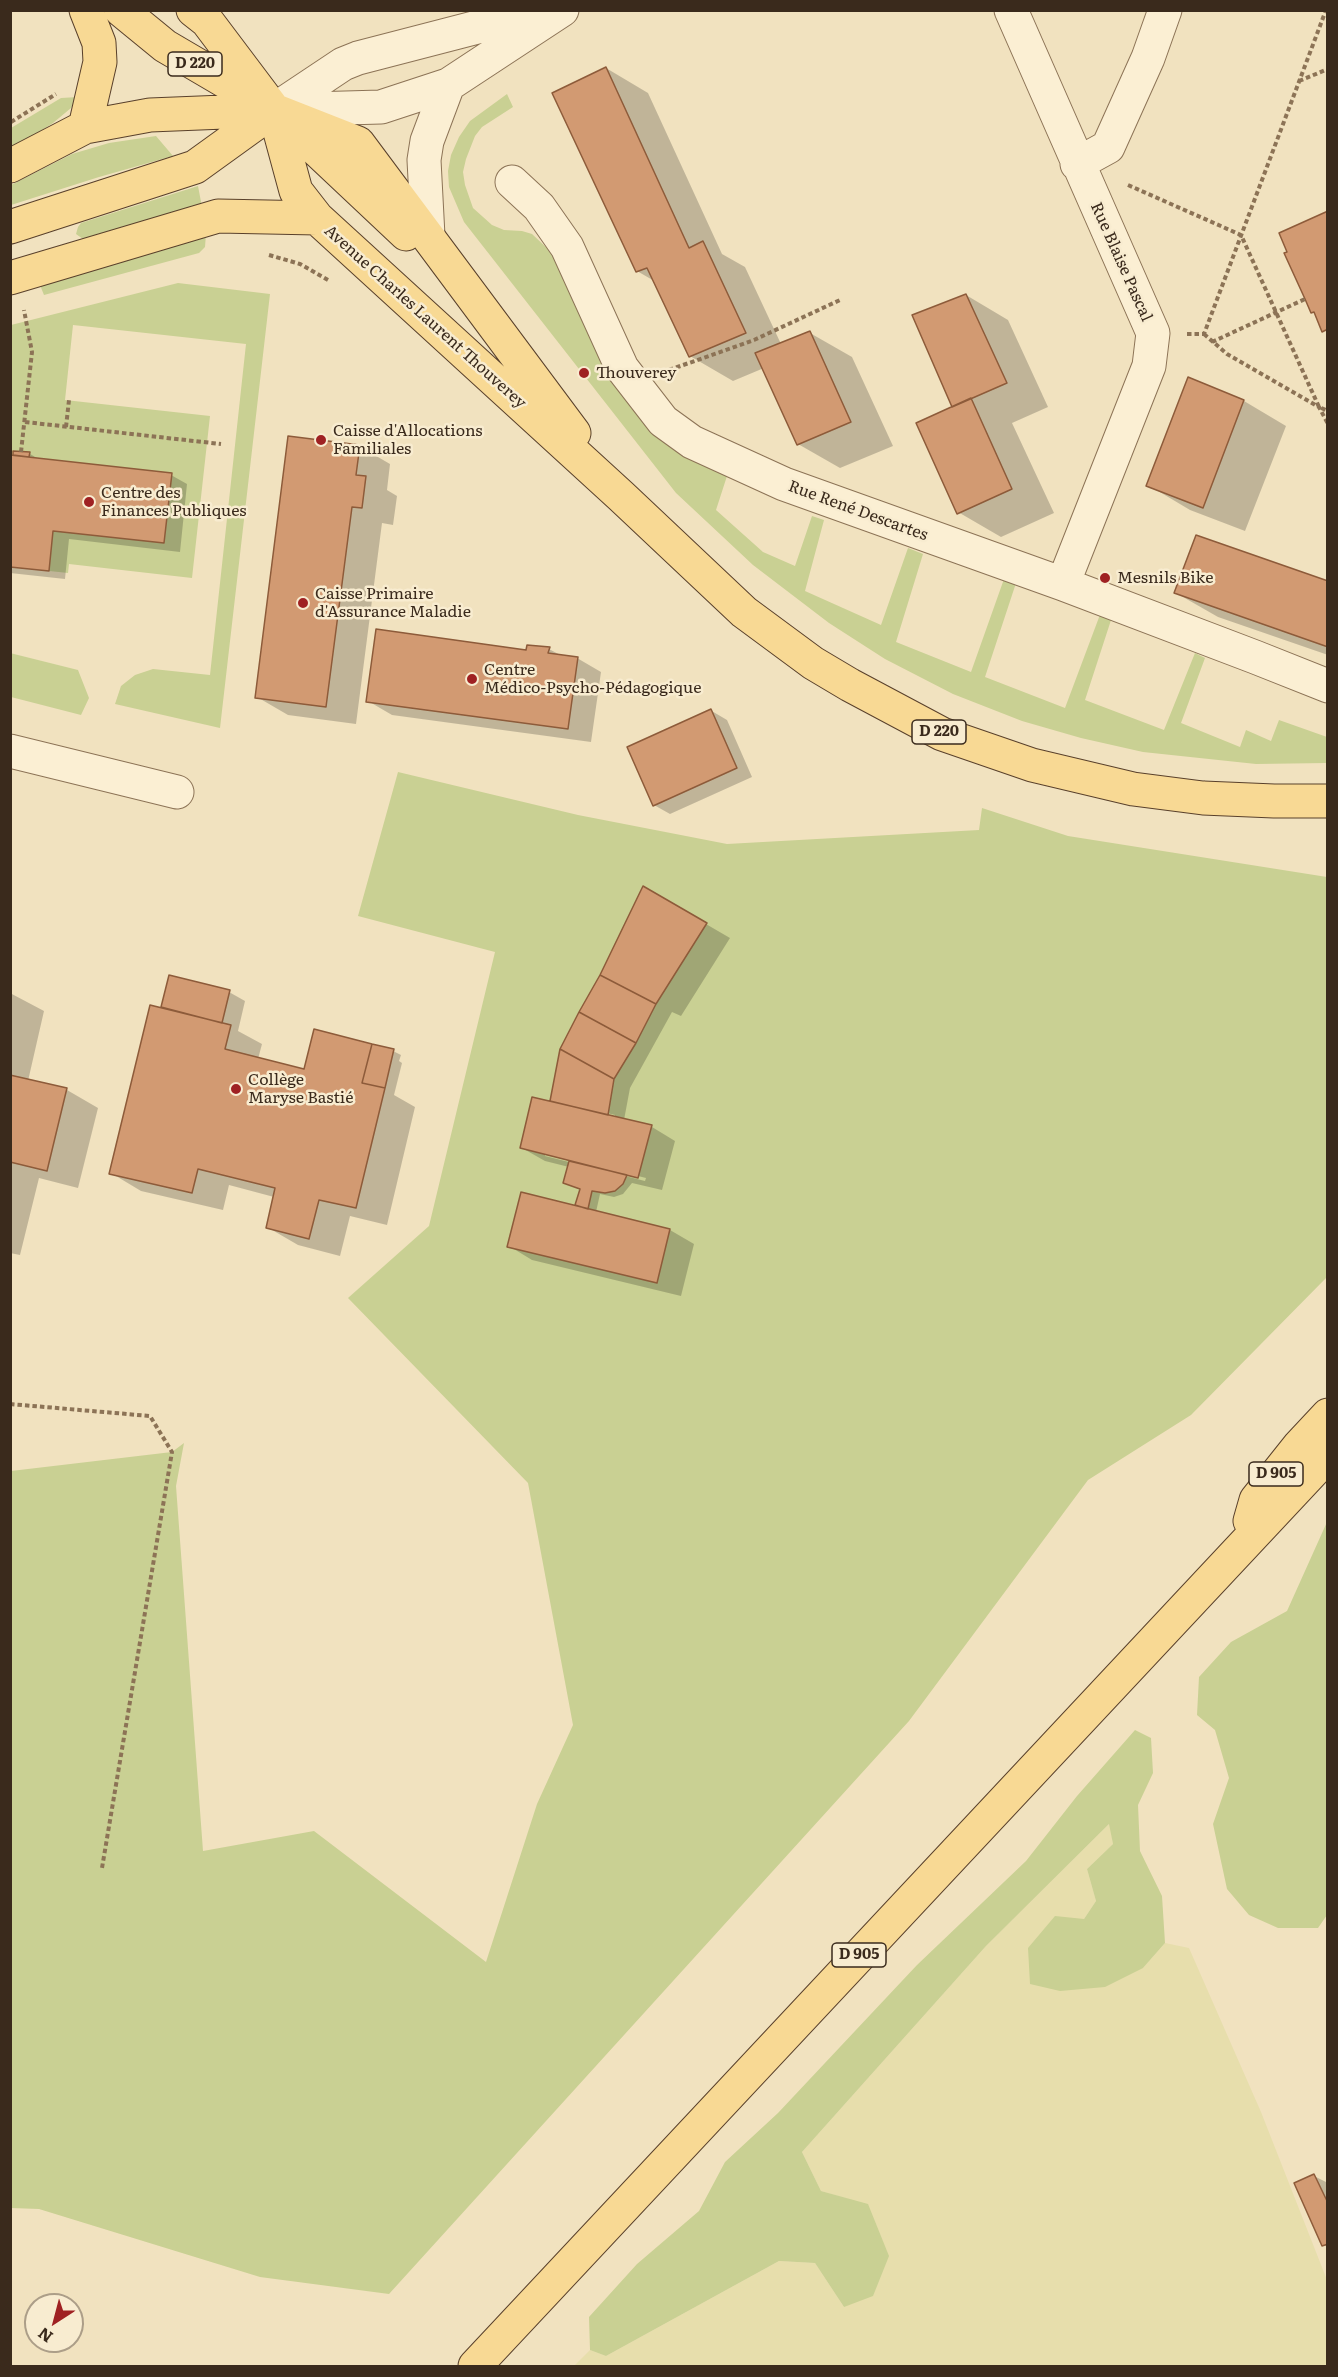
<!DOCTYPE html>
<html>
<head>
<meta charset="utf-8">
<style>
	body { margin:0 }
	#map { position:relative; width:1338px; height:2377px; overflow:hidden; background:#f1e2bf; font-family:Literata,serif }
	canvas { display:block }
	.frame { position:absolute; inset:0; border:12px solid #3a2a1c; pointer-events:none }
	.north { position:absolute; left:24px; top:2293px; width:60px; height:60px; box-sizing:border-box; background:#f8ecd0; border:2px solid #ac9e88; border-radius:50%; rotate:216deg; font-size:16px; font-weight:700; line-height:24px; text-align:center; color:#3a2a1c }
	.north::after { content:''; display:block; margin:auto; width:21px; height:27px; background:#9f2122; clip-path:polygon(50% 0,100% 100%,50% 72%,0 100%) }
</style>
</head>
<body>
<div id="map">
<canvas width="1338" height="2377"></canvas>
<div class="frame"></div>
<div class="north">N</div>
</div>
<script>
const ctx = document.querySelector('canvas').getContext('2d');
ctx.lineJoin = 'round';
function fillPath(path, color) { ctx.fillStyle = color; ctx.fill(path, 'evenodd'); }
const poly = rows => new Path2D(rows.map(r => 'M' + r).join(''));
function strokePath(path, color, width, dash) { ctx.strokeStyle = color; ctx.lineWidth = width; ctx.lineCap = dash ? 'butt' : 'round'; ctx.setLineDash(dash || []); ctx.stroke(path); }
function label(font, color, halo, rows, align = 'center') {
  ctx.font = font + ' Literata,serif'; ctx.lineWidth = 5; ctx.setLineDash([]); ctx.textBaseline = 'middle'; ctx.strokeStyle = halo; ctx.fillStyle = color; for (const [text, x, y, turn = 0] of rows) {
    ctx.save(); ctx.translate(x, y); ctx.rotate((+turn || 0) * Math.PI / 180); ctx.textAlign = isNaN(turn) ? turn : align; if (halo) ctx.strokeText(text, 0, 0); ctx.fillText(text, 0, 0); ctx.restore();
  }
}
const farmland = poly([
	[1110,1823,1113,1844,1087,1869,1096,1901,1084,1919,1143,1968,1165,1943,1189,1948,1261,2112,1327,2280,1327,2366,574,2366,590,2350,606,2356,779,2261,815,2263,844,2307,868,2205,821,2191,802,2152,986,1946]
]);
const green = poly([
	[507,94,513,107,482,127,475,136,466,159,463,172,465,185,473,208,492,225,504,230,522,231,532,234,550,251,618,387,632,409,650,428,727,476,716,510,763,552,795,566,812,516,824,520,805,591,881,625,908,548,923,554,896,642,971,672,1004,579,1016,583,985,677,1065,708,1101,612,1112,617,1085,700,1164,730,1195,653,1205,658,1181,723,1240,747,1246,730,1271,741,1279,720,1327,737,1327,763,1256,764,1143,752,1081,738,1022,721,953,694,885,659,829,623,753,565,676,493,464,222,449,187,448,171,451,155,459,137,470,121],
	[78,97,71,108,53,123,11,150,11,128,61,98],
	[156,136,173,156,99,177,11,205,11,185,72,154,109,143],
	[198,186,202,207,83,239,76,234,78,227,81,223],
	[206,234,205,247,199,253,44,295,38,280],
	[178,283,270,294,220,728,115,704,121,686,135,675,153,669,210,675,246,344,73,325,65,400,210,416,192,578,69,564,68,573,49,571,53,531,164,543,171,473,29,457,30,452,13,451,13,455,11,455,11,325],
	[10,653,78,670,89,698,81,715,11,697],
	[398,772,578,815,727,844,979,830,982,808,1068,836,1327,877,1327,1277,1191,1415,1088,1480,909,1721,389,2294,260,2277,39,2209,11,2208,11,1471,172,1452,184,1443,176,1486,203,1851,314,1831,486,1962,537,1804,573,1725,528,1483,348,1298,429,1226,495,952,358,916],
	[1327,1522,1327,1915,1318,1928,1278,1928,1249,1915,1227,1889,1213,1824,1229,1778,1215,1730,1197,1715,1199,1677,1231,1642,1287,1611],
	[1135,1730,1151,1738,1153,1773,1138,1805,1140,1851,1162,1896,1165,1943,1143,1968,1105,1987,1060,1991,1030,1984,1028,1948,1055,1916,1084,1919,1096,1901,1087,1869,1113,1844,1109,1824,986,1946,802,2152,821,2191,868,2204,889,2256,873,2296,844,2307,815,2263,779,2261,606,2356,590,2350,589,2317,637,2264,699,2211,725,2162,778,2113,917,1965,1026,1861,1077,1796]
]);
const shadow = poly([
	[606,68,648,93,722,254,745,267,781,344,810,333,852,357,893,446,840,468,798,444,764,368,733,381,690,356,656,282,637,271],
	[966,295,1008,320,1048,407,1012,423,1054,513,1001,537,958,512,954,407],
	[1189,379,1244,401,1286,426,1245,531,1190,510,1148,485],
	[359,446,390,464,387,490,397,496,393,525,382,523,356,724,288,715,257,697],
	[14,452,30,454,37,458,171,475,187,484,180,552,69,539,65,579,10,573,10,457,20,458],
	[1328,583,1328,655,1218,617,1176,593],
	[549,649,562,656,577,658,601,672,591,742,392,715,368,701],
	[710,710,727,720,752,777,670,814,654,805],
	[644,888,730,938,681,1016,672,1012,630,1088,624,1120,652,1127,675,1141,662,1190,632,1183,623,1194,614,1197,600,1194,596,1212,670,1230,694,1244,681,1296,532,1260,509,1246,583,1208,577,1205,581,1190,565,1183,569,1167,545,1161,522,1148,551,1103,561,1049,602,976],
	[562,1102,615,1115,615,1118,561,1105],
	[545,1153,646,1178,645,1181,545,1156],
	[229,992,245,1001,238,1031,262,1044,258,1059,305,1071,393,1051,401,1055,399,1061,402,1063,394,1095,415,1107,387,1225,350,1216,340,1256,298,1245,267,1227,274,1197,229,1185,223,1210,141,1191,111,1173,169,1010,163,1007],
	[10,993,44,1011,28,1081,67,1090,98,1108,78,1188,39,1178,20,1255,10,1253],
	[1314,2176,1328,2183,1328,2247,1323,2245]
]);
const building = poly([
	[606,67,689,248,703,241,746,333,689,357,647,268,636,272,552,93,606,67],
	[1328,211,1328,329,1322,332,1314,312,1311,313,1305,299,1284,253,1287,252,1279,233,1328,211],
	[966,294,1007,383,952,407,912,315,966,294],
	[810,331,851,422,797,445,755,353,810,331],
	[1188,377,1244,400,1203,508,1146,486,1188,377],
	[971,398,1012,489,957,514,916,423,971,398],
	[288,436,360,445,356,475,366,476,362,508,352,507,326,707,255,698,288,436],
	[13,451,30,452,29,457,13,455,13,451],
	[10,455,172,473,164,543,53,531,49,571,10,567,10,455],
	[1196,535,1328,581,1328,647,1174,593,1196,535],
	[376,629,526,650,527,645,550,647,548,653,578,657,568,729,366,702,376,629],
	[711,709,737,768,653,806,627,747,711,709],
	[643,886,707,923,656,1004,600,975,643,886],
	[169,975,230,990,222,1023,161,1007,169,975],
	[600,975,656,1004,636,1043,579,1012,600,975],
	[150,1005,231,1025,225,1049,304,1069,314,1029,372,1044,362,1083,385,1088,356,1208,319,1200,309,1239,266,1228,275,1188,198,1169,192,1193,109,1174,150,1005],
	[579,1012,636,1043,614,1079,560,1049,579,1012],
	[372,1044,394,1049,385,1088,362,1083,372,1044],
	[560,1049,614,1079,608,1115,550,1101,560,1049],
	[10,1075,67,1088,47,1171,10,1162,10,1075],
	[532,1097,652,1125,638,1178,520,1148,532,1097],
	[569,1161,627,1175,623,1184,615,1191,605,1193,592,1191,588,1209,575,1205,580,1189,563,1183,569,1161],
	[521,1192,670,1229,657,1283,507,1247,521,1192],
	[1314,2174,1328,2203,1328,2244,1322,2246,1294,2183,1314,2174]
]);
const path = poly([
	[1299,81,1328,69],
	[11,122,56,94],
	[1128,185,1241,235,1319,407,1328,411],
	[269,255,300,264,328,280],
	[1187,334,1204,334,1326,10],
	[1204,334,1227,354,1319,407,1328,424],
	[1212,342,1305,299],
	[669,370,754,340,840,300],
	[25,422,221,444],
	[66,427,69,400],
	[21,452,32,352,24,310],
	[10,1404,150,1416,172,1452,102,1868]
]);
const minor = poly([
	[1011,10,1153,333,1149,366,1063,584],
	[274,110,381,107,448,85,562,10],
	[274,110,343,64,358,58,543,10],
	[1077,164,1108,147,1148,58,1165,10],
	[512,182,539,207,567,247,622,368,663,421,692,442,784,484,1063,584,1255,657,1328,686],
	[428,236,424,160,427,141,448,85],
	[10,751,177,792]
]);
const major = poly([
	[121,10,165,46,274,110,358,143,574,433],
	[193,10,207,21,274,110,296,191,317,218,621,496,744,612,813,663,850,685,942,734,1032,765,1133,789,1203,798,1274,801,1328,801],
	[286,121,406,234],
	[85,127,100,62,99,43,86,10],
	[10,166,85,127,150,115,274,110],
	[10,227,195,167,274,110],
	[10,278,218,216,317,218],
	[1250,1521,1256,1500,1299,1446,1328,1415],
	[475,2366,1328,1455]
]);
const markers = [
	[584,373,6,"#9f2122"],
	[321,440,6,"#9f2122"],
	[89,502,6,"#9f2122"],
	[1105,578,6,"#9f2122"],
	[303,603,6,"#9f2122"],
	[472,679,6,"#9f2122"],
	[236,1089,6,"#9f2122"]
];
const shields = [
	[195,64,54],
	[939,732,54],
	[1276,1474,54],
	[859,1955,54]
];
const shieldNames = [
	["D 220",195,64],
	["D 220",939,732],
	["D 905",1276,1474],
	["D 905",859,1955]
];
const streetNames = [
	["Rue Blaise Pascal",1121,262,66],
	["Avenue Charles Laurent Thouverey",425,317,42],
	["Rue René Descartes",858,511,20]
];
const poiNames = [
	["Thouverey",596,373],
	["Caisse d'Allocations",333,431],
	["Familiales",333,449],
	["Centre des",101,493],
	["Finances Publiques",101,511],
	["Mesnils Bike",1117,578],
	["Caisse Primaire",315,594],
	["d'Assurance Maladie",315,612],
	["Centre",484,670],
	["Médico-Psycho-Pédagogique",484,688],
	["Collège",248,1080],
	["Maryse Bastié",248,1098]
];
fillPath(farmland, '#e7deac');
fillPath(green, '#c9d093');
fillPath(shadow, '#0003');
fillPath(building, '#d29a72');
strokePath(building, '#8d5b3a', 1.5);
strokePath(minor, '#8c7356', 35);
strokePath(major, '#59402b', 35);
strokePath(path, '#8c7356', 4, [4.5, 3]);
strokePath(minor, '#fbefd3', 33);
strokePath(major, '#f8d994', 33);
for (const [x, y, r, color] of markers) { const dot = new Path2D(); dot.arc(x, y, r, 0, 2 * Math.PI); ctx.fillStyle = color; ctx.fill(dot); strokePath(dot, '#f8ecd0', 2); }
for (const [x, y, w] of shields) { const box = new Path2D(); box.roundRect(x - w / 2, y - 12, w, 24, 4.5); ctx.fillStyle = '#f8ecd0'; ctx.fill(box); strokePath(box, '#3a2a1c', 1.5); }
label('bold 15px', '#3a2a1c', null, shieldNames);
label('16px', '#3a2a1c', '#f8ecd0', streetNames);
label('16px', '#3a2a1c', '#f8ecd0', poiNames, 'left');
</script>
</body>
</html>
